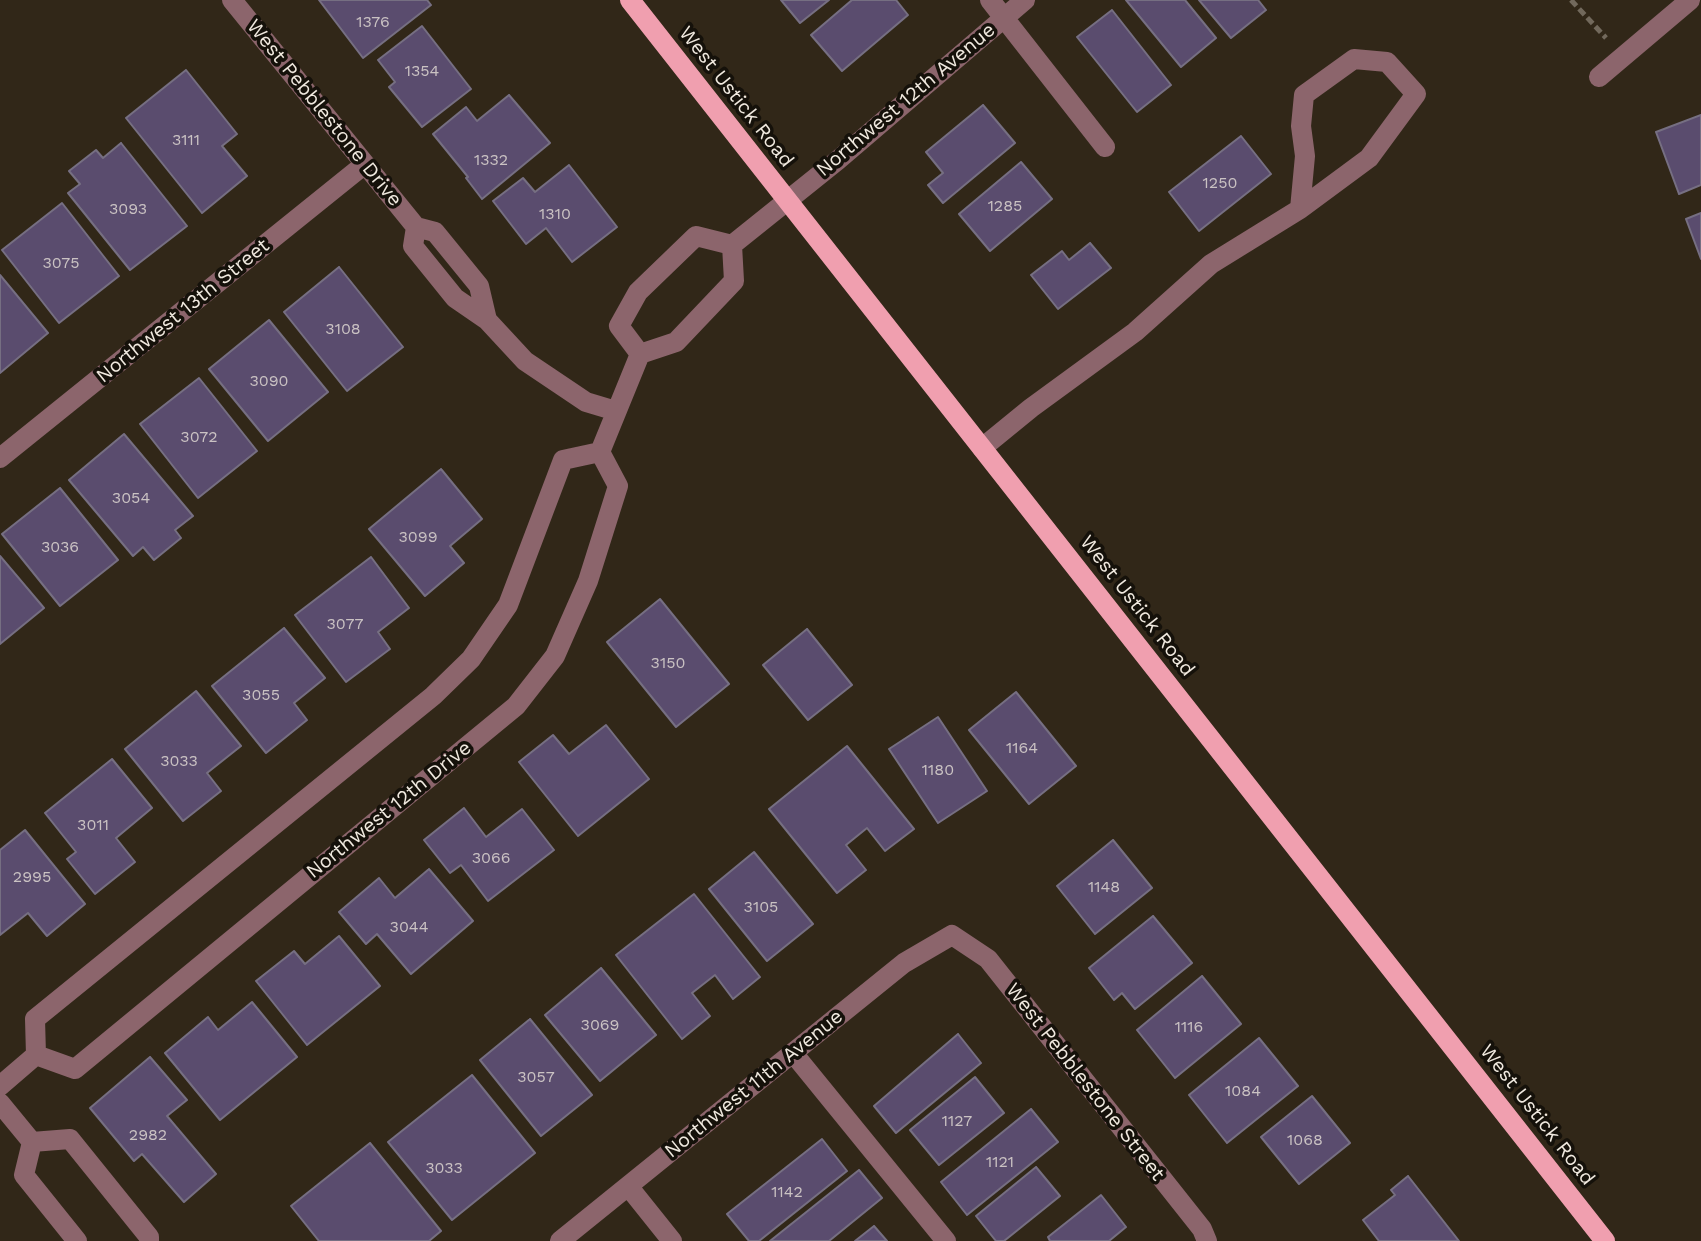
<!DOCTYPE html>
<html>
<head>
<meta charset="utf-8">
<style>
	body { margin:0 }
	canvas { display:block; background:#312718 }
</style>
</head>
<body>
<canvas width="1701" height="1241"></canvas>
<script>
const ctx = document.querySelector('canvas').getContext('2d');
ctx.lineJoin = 'round';
function fillPath(path, color) { ctx.fillStyle = color; ctx.fill(path, 'evenodd'); }
const poly = rows => new Path2D(rows.map(r => 'M' + r).join(''));
function strokePath(path, color, width, dash) { ctx.strokeStyle = color; ctx.lineWidth = width; ctx.lineCap = dash ? 'butt' : 'round'; ctx.setLineDash(dash || []); ctx.stroke(path); }
function label(font, color, halo, rows, align = 'center') {
  ctx.font = font + ' "Work Sans",sans-serif'; ctx.lineWidth = 7; ctx.setLineDash([]); ctx.textBaseline = 'middle'; ctx.strokeStyle = halo; ctx.fillStyle = color; for (const [text, x, y, turn = 0] of rows) {
    ctx.save(); ctx.translate(x, y); ctx.rotate((+turn || 0) * Math.PI / 180); ctx.textAlign = isNaN(turn) ? turn : align; if (halo) ctx.strokeText(text, 0, 0); ctx.fillText(text, 0, 0); ctx.restore();
  }
}
const building = poly([
	[319,0,427,0,431,5,363,58,319,0],
	[781,0,829,0,800,23,781,0],
	[852,0,896,0,908,15,842,71,811,35,852,0],
	[1126,0,1185,0,1216,38,1181,67,1126,0],
	[1199,0,1258,0,1266,10,1231,38,1199,0],
	[1112,10,1171,85,1137,112,1077,37,1112,10],
	[422,26,471,89,422,127,389,87,395,82,378,60,422,26],
	[186,70,237,134,222,146,247,176,202,213,126,118,186,70],
	[509,95,550,143,482,199,466,178,468,177,433,134,466,107,477,121,509,95],
	[983,105,1015,143,943,203,928,185,943,173,926,152,983,105],
	[1701,115,1701,185,1679,194,1656,132,1701,115],
	[1241,136,1271,174,1199,231,1169,192,1241,136],
	[121,143,187,226,130,270,68,193,80,184,69,171,96,150,103,158,121,143],
	[1021,162,1052,199,990,251,959,214,1021,162],
	[569,165,617,227,572,262,546,228,526,244,493,201,523,178,535,192,569,165],
	[62,203,119,276,59,323,2,250,62,203],
	[1701,213,1701,259,1686,219,1701,213],
	[1090,243,1111,268,1058,309,1031,275,1062,251,1069,260,1090,243],
	[339,267,403,347,347,391,284,312,339,267],
	[0,275,48,333,0,373,0,275],
	[269,320,328,392,268,441,209,369,269,320],
	[199,378,257,451,198,498,140,424,199,378],
	[124,434,193,516,175,530,181,538,154,560,143,547,133,556,69,480,124,434],
	[441,469,482,519,450,546,464,563,425,596,369,529,441,469],
	[60,488,118,560,60,606,2,534,60,488],
	[0,556,44,608,0,644,0,556],
	[371,557,409,608,378,632,390,649,346,682,295,615,371,557],
	[660,599,729,684,676,727,607,642,660,599],
	[284,628,325,678,294,703,307,720,266,753,212,686,284,628],
	[807,629,852,685,808,720,763,665,807,629],
	[196,691,241,746,207,773,221,791,183,821,125,749,196,691],
	[1016,692,1076,766,1029,804,969,730,1016,692],
	[938,717,987,791,938,823,889,749,938,717],
	[606,725,649,779,578,836,519,762,553,735,569,754,606,725],
	[847,746,914,829,885,851,867,828,846,845,866,870,837,893,769,809,847,746],
	[112,759,152,808,116,838,135,862,95,894,67,859,76,852,45,813,112,759],
	[464,808,486,837,522,809,554,850,488,901,461,865,450,873,424,840,464,808],
	[25,830,85,904,47,936,28,913,0,935,0,850,25,830],
	[1113,840,1152,888,1095,934,1057,886,1113,840],
	[754,852,813,924,767,961,709,889,754,852],
	[429,869,473,921,411,974,377,934,366,944,339,912,379,878,395,898,429,869],
	[694,894,760,977,733,999,715,975,692,993,710,1016,682,1039,616,955,694,894],
	[1153,916,1192,963,1135,1009,1122,993,1114,1000,1089,968,1153,916],
	[339,936,380,986,307,1045,256,981,294,951,305,964,339,936],
	[601,968,656,1035,600,1081,545,1015,601,968],
	[1202,976,1241,1024,1175,1078,1137,1030,1202,976],
	[252,1002,297,1057,220,1120,165,1053,208,1017,218,1030,252,1002],
	[530,1019,592,1095,541,1136,480,1060,530,1019],
	[958,1034,981,1063,896,1133,874,1106,958,1034],
	[1259,1038,1298,1086,1227,1143,1189,1095,1259,1038],
	[150,1057,187,1100,167,1116,216,1174,184,1202,142,1154,134,1161,90,1108,150,1057],
	[472,1075,535,1153,452,1220,388,1142,472,1075],
	[975,1077,1004,1113,939,1165,910,1130,975,1077],
	[1312,1096,1350,1143,1299,1184,1261,1137,1312,1096],
	[1031,1109,1058,1142,967,1215,941,1182,1031,1109],
	[822,1139,847,1171,759,1241,749,1241,727,1214,822,1139],
	[370,1143,441,1231,429,1241,319,1241,291,1206,370,1143],
	[1036,1167,1060,1196,1004,1241,996,1241,976,1216,1036,1167],
	[859,1170,882,1198,829,1241,770,1241,859,1170],
	[1408,1176,1459,1241,1379,1241,1363,1220,1395,1195,1391,1190,1408,1176],
	[1101,1195,1126,1227,1109,1241,1050,1241,1048,1237,1101,1195],
	[874,1226,887,1241,855,1241,874,1226]
]);
const path = poly([
	[1571,0,1606,38]
]);
const minor = poly([
	[232,0,416,227],
	[990,0,1105,147],
	[1599,77,1690,0],
	[416,227,435,232,479,286,487,320,455,298,413,246,416,227],
	[732,245,838,160,1025,0],
	[487,320,525,361,586,402,616,411],
	[640,354,619,326,638,292,696,236,732,245],
	[982,448,1031,408,1135,332,1211,264,1300,209,1369,158,1416,94,1387,62,1354,59,1304,95,1301,126,1305,156,1300,209],
	[600,452,640,354,676,342,734,281,732,245],
	[0,458,365,164],
	[793,1053,946,1241],
	[36,1055,75,1069,516,706,555,656,588,581,618,486,600,452],
	[36,1055,35,1019,433,696,471,659,508,605,563,460,600,452],
	[0,1086,36,1055],
	[0,1103,32,1142],
	[32,1142,70,1139,149,1237,149,1241],
	[32,1142,24,1175,77,1241],
	[628,1186,672,1241],
	[560,1241,904,963,952,935,988,959,1202,1229,1207,1241]
]);
const major = poly([
	[630,0,1605,1241]
]);
const numberNames = [
	["1376",373,22],
	["1354",422,71],
	["3111",186,140],
	["1332",491,160],
	["1250",1220,183],
	["1285",1005,206],
	["3093",128,209],
	["1310",555,214],
	["3075",61,263],
	["3108",343,329],
	["3090",269,381],
	["3072",199,437],
	["3054",131,498],
	["3099",418,537],
	["3036",60,547],
	["3077",345,624],
	["3150",668,663],
	["3055",261,695],
	["1164",1022,748],
	["3033",179,761],
	["1180",938,770],
	["3011",93,825],
	["3066",491,858],
	["2995",32,877],
	["1148",1104,887],
	["3105",761,907],
	["3044",409,927],
	["3069",600,1025],
	["1116",1189,1027],
	["3057",536,1077],
	["1084",1243,1091],
	["1127",957,1121],
	["2982",148,1135],
	["1068",1305,1140],
	["1121",1000,1162],
	["3033",444,1168],
	["1142",787,1192]
];
const streetNames = [
	["West Ustick Road",736,97,52],
	["Northwest 12th Avenue",906,100,-40],
	["West Pebblestone Drive",324,113,51],
	["Northwest 13th Street",183,311,-39],
	["West Ustick Road",1137,606,52],
	["Northwest 12th Drive",389,810,-39],
	["West Pebblestone Street",1085,1082,52],
	["Northwest 11th Avenue",754,1084,-39],
	["West Ustick Road",1537,1115,52]
];
fillPath(building, '#5a4c6e');
strokePath(building, '#766f82', 2);
strokePath(path, '#72695c', 5, [8, 4]);
strokePath(minor, '#8c656c', 20);
strokePath(major, '#f09faf', 20);
label('16px', '#cac2c3', null, numberNames);
label('20px', '#f0e9df', '#15110a', streetNames);
</script>
</body>
</html>
